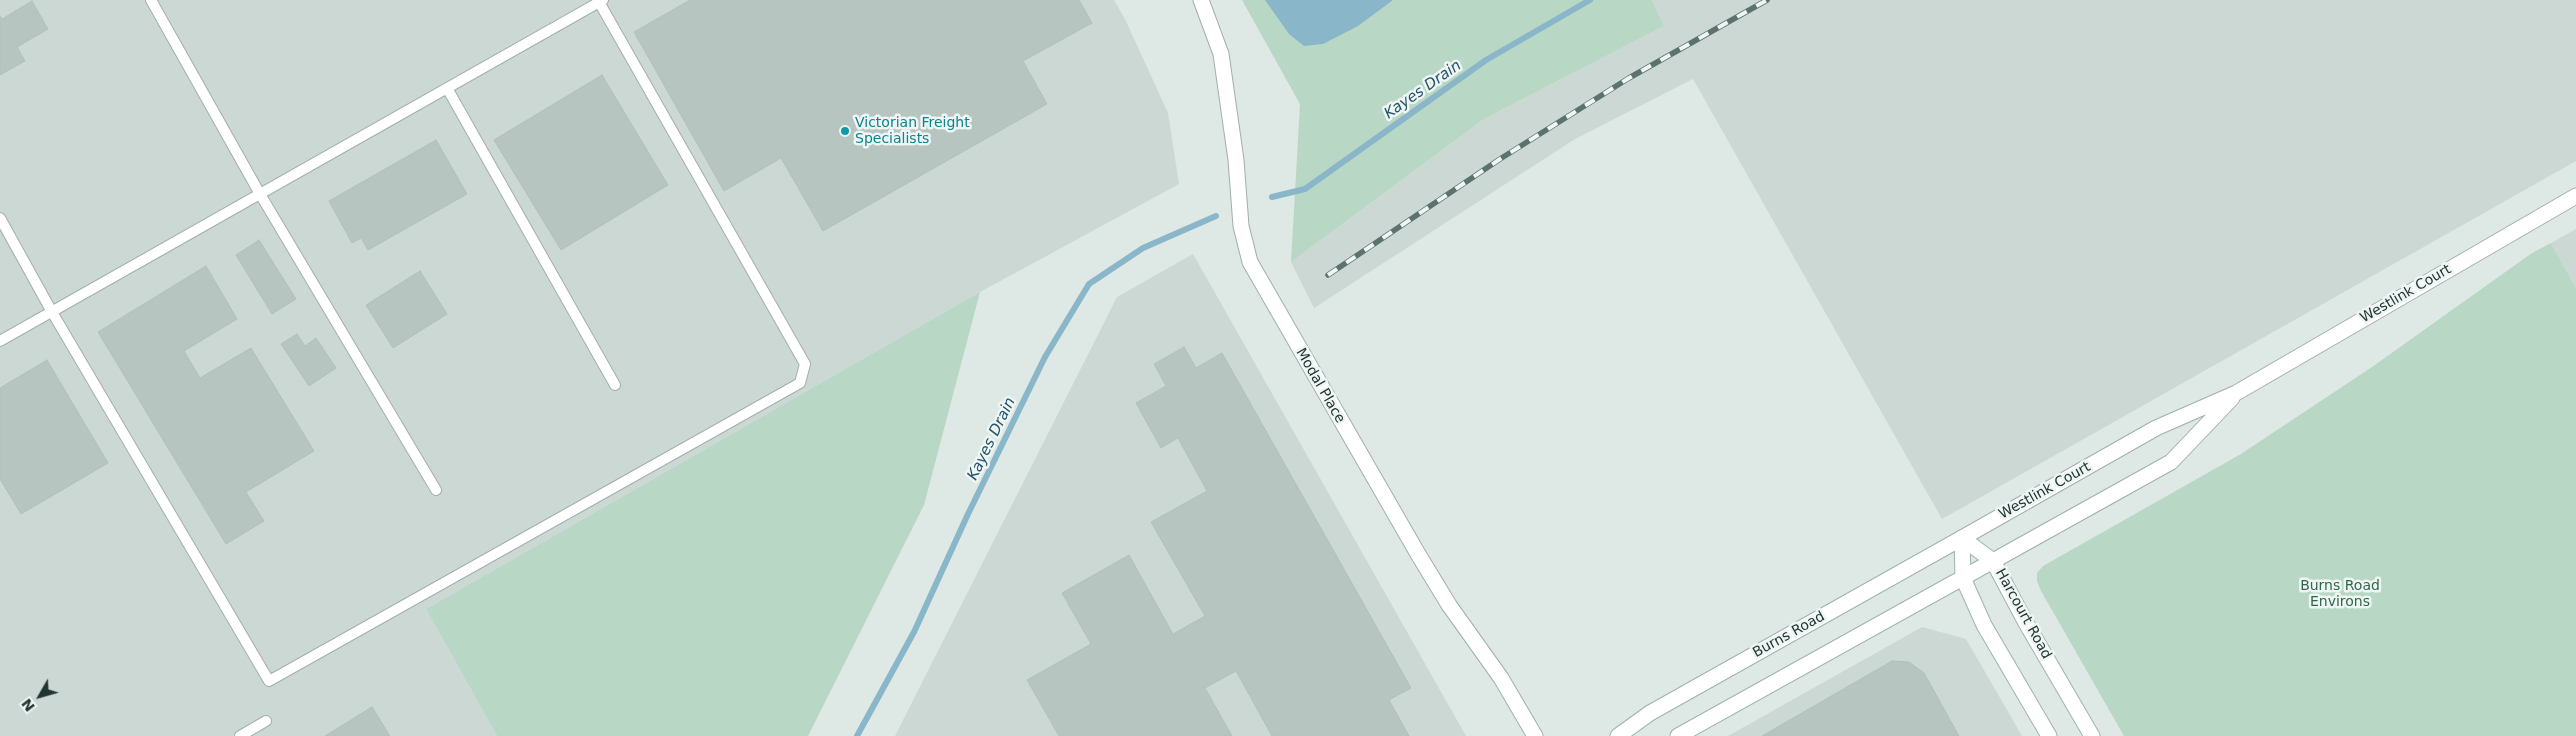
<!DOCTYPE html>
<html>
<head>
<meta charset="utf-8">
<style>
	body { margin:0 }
	#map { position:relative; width:2576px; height:736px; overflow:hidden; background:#dee8e5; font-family:"DejaVu Sans",sans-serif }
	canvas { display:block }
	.north { position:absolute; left:15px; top:671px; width:50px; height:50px; -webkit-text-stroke:4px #eef5f3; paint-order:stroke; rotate:232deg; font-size:14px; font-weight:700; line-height:20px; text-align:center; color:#213633 }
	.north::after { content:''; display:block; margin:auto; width:18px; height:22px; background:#213633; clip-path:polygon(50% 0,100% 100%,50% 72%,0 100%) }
</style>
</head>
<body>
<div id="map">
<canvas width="2576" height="736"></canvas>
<div class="north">N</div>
</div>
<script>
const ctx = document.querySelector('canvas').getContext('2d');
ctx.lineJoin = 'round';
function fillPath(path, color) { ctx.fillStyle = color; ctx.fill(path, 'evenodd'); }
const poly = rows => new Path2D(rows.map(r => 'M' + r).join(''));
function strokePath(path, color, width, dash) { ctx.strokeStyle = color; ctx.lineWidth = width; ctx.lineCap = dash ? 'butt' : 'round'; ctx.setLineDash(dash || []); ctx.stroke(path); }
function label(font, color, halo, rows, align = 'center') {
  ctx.font = font + ' "DejaVu Sans",sans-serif'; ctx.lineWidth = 5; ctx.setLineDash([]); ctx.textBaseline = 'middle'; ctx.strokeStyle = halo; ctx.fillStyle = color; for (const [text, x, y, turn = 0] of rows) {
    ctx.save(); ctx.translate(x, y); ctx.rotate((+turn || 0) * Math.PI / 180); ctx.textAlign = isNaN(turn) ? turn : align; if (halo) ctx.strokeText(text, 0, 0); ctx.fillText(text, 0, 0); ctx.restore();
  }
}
const built = poly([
	[0,0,1114,0,1125,19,1168,113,1179,184,980,292,426,609,497,736,0,736],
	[1652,0,2576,0,2576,161,1942,519,1693,79,1575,139,1314,308,1291,262,1484,119,1664,26],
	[2576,229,2576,288,2551,243],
	[1193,254,1466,736,895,736,1117,297],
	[1922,627,1966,639,2022,736,1728,736]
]);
const green = poly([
	[1242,0,1652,0,1664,26,1484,119,1291,262,1300,104],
	[2551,243,2576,288,2576,736,2124,736,2041,591,2037,581,2037,573,2043,566,2241,454,2372,367,2532,253],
	[980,292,924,505,808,736,497,736,426,609]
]);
const water = poly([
	[1265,0,1393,0,1358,26,1323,44,1304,46,1289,34]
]);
const stream = poly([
	[1272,197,1305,189,1486,60,1590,0],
	[857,736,914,632,968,514,1045,357,1089,284,1143,248,1216,216]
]);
const building = poly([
	[690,0,1079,0,1092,23,1023,61,1047,104,823,231,781,158,724,191,634,32,690,0],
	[32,1,48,29,17,47,25,61,0,75,0,16,2,19,32,1],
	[602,75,668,185,561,250,494,140,602,75],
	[436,140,467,194,368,250,361,238,352,243,329,201,436,140],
	[259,240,296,299,272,314,236,255,259,240],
	[206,266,237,319,184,351,200,378,251,348,314,451,246,492,264,521,226,544,98,332,206,266],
	[420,271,447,314,393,348,366,305,420,271],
	[297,334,305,346,316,338,336,368,309,386,281,344,297,334],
	[1184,347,1196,368,1222,353,1411,688,1389,700,1409,736,1272,736,1236,671,1205,688,1232,736,1059,736,1027,680,1091,644,1062,593,1129,555,1173,634,1205,616,1151,522,1207,491,1178,438,1161,448,1136,403,1166,386,1154,364,1184,347],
	[47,360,108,463,21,514,0,479,0,388,47,360],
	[1892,661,1909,662,1924,673,1959,736,1762,736,1892,661],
	[372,707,390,736,325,736,372,707]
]);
const lane = poly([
	[151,0,260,194,436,490],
	[447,88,615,385],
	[0,218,52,312,269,681,800,383,805,364,599,2],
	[0,341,603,0],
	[240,736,266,721]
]);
const street = poly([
	[1201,0,1221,54,1236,160,1241,226,1250,262,1418,554,1449,605,1501,678,1535,736],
	[1962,538,2156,428,2236,393,2576,196],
	[1993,561,2171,462,2232,398]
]);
const secondary = poly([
	[1962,538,1993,561,2026,623,2092,736],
	[1962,538,1963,578,1984,625,2049,736],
	[1618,736,1650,713,1962,538],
	[1678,736,1993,561]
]);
const rail = poly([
	[1328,275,1500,159,1629,78,1767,0]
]);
const markers = [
	[845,131,5,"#0f9aa8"]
];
const cultureNames = [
	["Victorian Freight",855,123],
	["Specialists",855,139]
];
const streetNames = [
	["Westlink Court",2406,294,-30],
	["Modal Place",1320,386,60],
	["Westlink Court",2045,491,-29],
	["Harcourt Road",2023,614,61],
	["Burns Road",1789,635,-29]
];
const parkNames = [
	["Burns Road",2340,586],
	["Environs",2340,602]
];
const waterNames = [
	["Kayes Drain",1423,90,-35],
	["Kayes Drain",992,439,-64]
];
fillPath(built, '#ccd8d4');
fillPath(green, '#b9d7c5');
fillPath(water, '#8ab6c9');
strokePath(stream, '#8ab6c9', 6);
fillPath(building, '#b7c5c1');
strokePath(building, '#b1c1bc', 1);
strokePath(lane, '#a2afac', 12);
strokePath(street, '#a2afac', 17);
strokePath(secondary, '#9fb3ae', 17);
strokePath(lane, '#fff', 10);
strokePath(street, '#fff', 15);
strokePath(secondary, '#fff', 15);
strokePath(rail, '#5b726f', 5.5);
strokePath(rail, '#eef5f3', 4, [11]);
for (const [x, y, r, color] of markers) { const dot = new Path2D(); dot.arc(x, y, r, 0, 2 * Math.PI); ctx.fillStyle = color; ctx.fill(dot); strokePath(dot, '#eef5f3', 2); }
label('14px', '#0d838f', '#eef5f3', cultureNames, 'left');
label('14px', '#213633', '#eef5f3', streetNames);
label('14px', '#30684d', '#eef5f3', parkNames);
label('italic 15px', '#22556b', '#eef5f3', waterNames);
</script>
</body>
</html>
